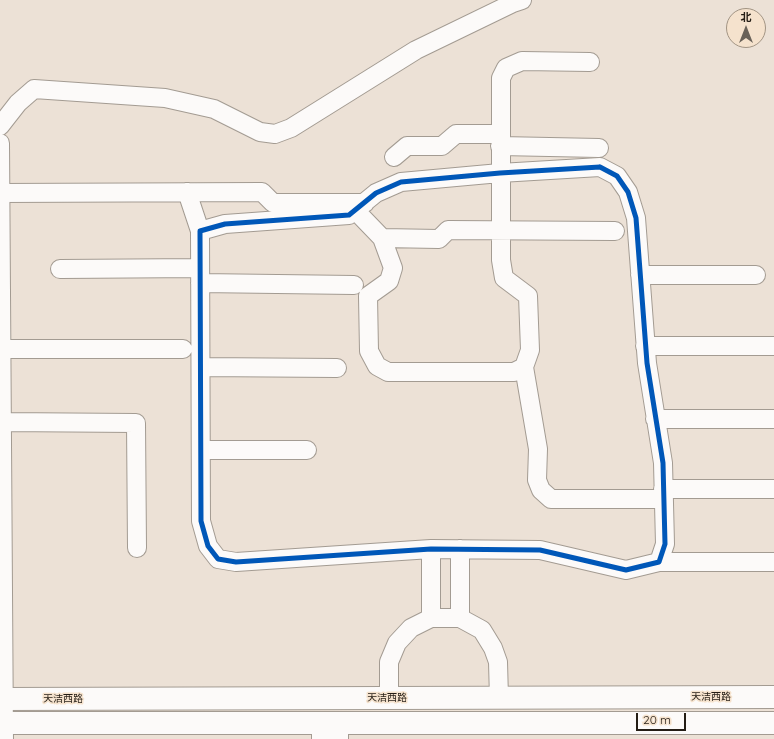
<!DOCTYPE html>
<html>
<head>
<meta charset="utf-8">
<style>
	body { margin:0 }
	#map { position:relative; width:774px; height:739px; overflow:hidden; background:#ece1d6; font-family:Quicksand,"Noto Sans SC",sans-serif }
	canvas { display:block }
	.north { position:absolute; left:726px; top:8px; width:40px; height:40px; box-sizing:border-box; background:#f5e2cd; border:1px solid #a19383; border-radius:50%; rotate:0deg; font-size:11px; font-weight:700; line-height:16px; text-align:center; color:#241d15 }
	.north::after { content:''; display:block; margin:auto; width:14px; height:18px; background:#6a6259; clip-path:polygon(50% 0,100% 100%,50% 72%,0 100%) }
	.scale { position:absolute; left:636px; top:713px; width:50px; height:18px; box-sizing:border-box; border:2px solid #241d15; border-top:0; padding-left:5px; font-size:12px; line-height:14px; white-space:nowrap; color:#241d15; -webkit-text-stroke:3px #f5e2cd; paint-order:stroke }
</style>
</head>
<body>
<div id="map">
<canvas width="774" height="739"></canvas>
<div class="north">北</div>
<div class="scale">20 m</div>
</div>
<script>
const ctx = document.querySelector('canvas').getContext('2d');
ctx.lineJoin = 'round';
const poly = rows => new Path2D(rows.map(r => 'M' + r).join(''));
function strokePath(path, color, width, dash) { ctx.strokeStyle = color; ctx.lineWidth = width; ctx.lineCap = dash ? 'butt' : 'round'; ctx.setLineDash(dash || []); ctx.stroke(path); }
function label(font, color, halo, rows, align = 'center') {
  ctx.font = font + ' Quicksand,"Noto Sans SC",sans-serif'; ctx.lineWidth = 3; ctx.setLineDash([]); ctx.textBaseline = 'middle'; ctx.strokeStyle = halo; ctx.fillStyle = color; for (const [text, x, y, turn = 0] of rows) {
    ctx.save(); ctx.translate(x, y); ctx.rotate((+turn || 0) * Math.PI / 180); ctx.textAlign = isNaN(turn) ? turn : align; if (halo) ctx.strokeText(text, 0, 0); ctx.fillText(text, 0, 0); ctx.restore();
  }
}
const minor = poly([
	[0,126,18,103,34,89,165,98,214,109,260,132,275,134,291,128,416,50,513,3,522,0],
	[0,143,4,739],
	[500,146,599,148],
	[394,157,407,146,442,146,456,134,500,134],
	[600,167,617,176,628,192,636,218,647,363,663,463,665,544,659,562,626,570,540,550,431,549,236,562,218,559,208,546,201,521,200,231,225,224,349,215,376,193,401,182,500,173,600,167],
	[187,192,200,231],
	[0,193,262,192,273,203,365,203],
	[355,210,382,238,393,268,389,281,368,296,369,351,377,366,388,372,514,372,524,367,530,350,528,296,504,278,501,260,501,78,506,68,522,61,590,62],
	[382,238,439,239,448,230,615,231],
	[60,269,200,268],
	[640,275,756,275],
	[200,283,354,285],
	[645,346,774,346],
	[2,349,183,349],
	[201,367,337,368],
	[524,367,538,449,537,480,541,490,551,499,664,499],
	[655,419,774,419],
	[2,422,136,423,137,548],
	[201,450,307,450],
	[663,489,774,489],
	[659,562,774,562],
	[431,618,431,549],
	[460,618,460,549],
	[389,698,389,662,397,643,411,628,431,618,460,618,482,630,493,648,498,662,499,698],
	[321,723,321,739],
	[339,739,339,723]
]);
const major = poly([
	[0,699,774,697],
	[0,723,774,723]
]);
const cycleway = poly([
	[600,167,617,176,628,192,636,218,647,363,663,463,665,544,659,562,626,570,540,550,431,549,236,562,218,559,208,546,201,521,200,231,225,224,349,215,376,193,401,182,500,173,600,167]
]);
const streetNames = [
	["天洁西路",711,697],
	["天洁西路",387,698],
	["天洁西路",63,699]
];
strokePath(minor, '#a39b92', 20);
strokePath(major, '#a39b92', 24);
strokePath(minor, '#fcfaf9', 18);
strokePath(major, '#fcfaf9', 22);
strokePath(cycleway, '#0057b8', 5);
label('10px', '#241d15', '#f5e2cd', streetNames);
</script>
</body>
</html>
